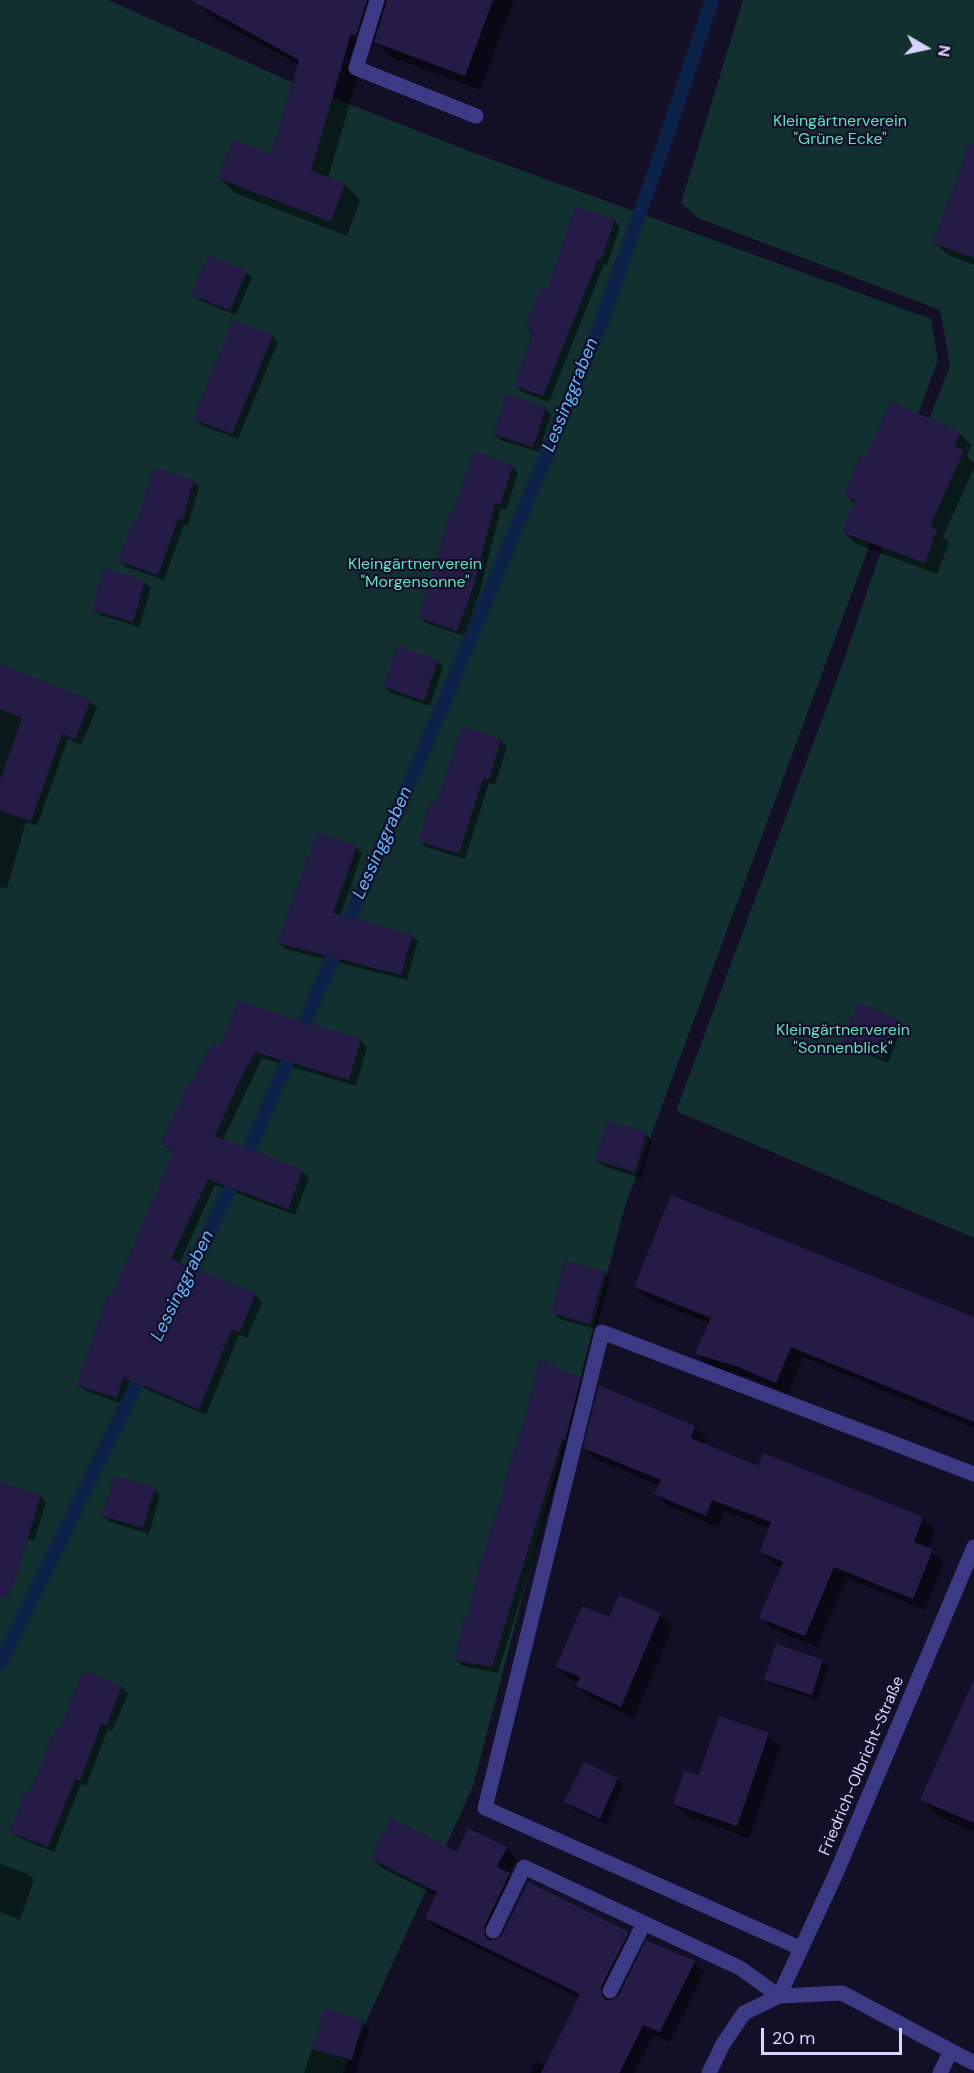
<!DOCTYPE html>
<html>
<head>
<meta charset="utf-8">
<style>
	body { margin:0 }
	#map { position:relative; width:974px; height:2073px; overflow:hidden; background:#130f26; font-family:"DM Sans",sans-serif }
	canvas { display:block }
	.north { position:absolute; left:896px; top:18px; width:60px; height:60px; -webkit-text-stroke:4px #130f26; paint-order:stroke; rotate:99deg; font-size:16px; font-weight:700; line-height:24px; text-align:center; color:#d9d4ff }
	.north::after { content:''; display:block; margin:auto; width:21px; height:27px; background:#d9d4ff; clip-path:polygon(50% 0,100% 100%,50% 72%,0 100%) }
	.scale { position:absolute; left:761px; top:2028px; width:141px; height:27px; box-sizing:border-box; border:3px solid #d9d4ff; border-top:0; padding-left:8px; font-size:18px; line-height:21px; white-space:nowrap; color:#d9d4ff; -webkit-text-stroke:4px #130f26; paint-order:stroke }
</style>
</head>
<body>
<div id="map">
<canvas width="974" height="2073"></canvas>
<div class="north">N</div>
<div class="scale">20 m</div>
</div>
<script>
const ctx = document.querySelector('canvas').getContext('2d');
ctx.lineJoin = 'round';
function fillPath(path, color) { ctx.fillStyle = color; ctx.fill(path, 'evenodd'); }
const poly = rows => new Path2D(rows.map(r => 'M' + r).join(''));
function strokePath(path, color, width, dash) { ctx.strokeStyle = color; ctx.lineWidth = width; ctx.lineCap = dash ? 'butt' : 'round'; ctx.setLineDash(dash || []); ctx.stroke(path); }
function label(font, color, halo, rows, align = 'center') {
  ctx.font = font + ' "DM Sans",sans-serif'; ctx.lineWidth = 4.5; ctx.setLineDash([]); ctx.textBaseline = 'middle'; ctx.strokeStyle = halo; ctx.fillStyle = color; for (const [text, x, y, turn = 0] of rows) {
    ctx.save(); ctx.translate(x, y); ctx.rotate((+turn || 0) * Math.PI / 180); ctx.textAlign = isNaN(turn) ? turn : align; if (halo) ctx.strokeText(text, 0, 0); ctx.fillText(text, 0, 0); ctx.restore();
  }
}
const green = poly([
	[0,0,108,0,285,79,474,153,931,319,938,360,625,1206,473,1786,343,2073,0,2073],
	[743,0,974,0,974,1238,676,1111,838,677,909,469,950,366,940,310,698,218,681,203]
]);
const shadow = poly([
	[200,0,514,0,480,90,391,57,374,40,371,50,366,49,328,178,345,184,360,200,347,236,235,193,219,178,272,156,299,65,214,18,198,3],
	[974,211,974,265,948,255,935,243],
	[614,220,620,227,607,265,604,264,549,402,522,392,516,386,532,333,526,327,548,292],
	[246,272,252,278,236,315,199,300,193,294],
	[272,336,278,342,238,439,201,425,195,419],
	[545,408,551,414,539,452,500,440,494,434],
	[959,433,971,445,967,456,974,463,974,468,943,537,949,543,937,574,856,544,843,532,854,504,846,495,867,459],
	[512,466,518,473,506,510,501,508,479,595,464,636,426,623,419,617,453,516],
	[193,481,199,487,188,526,184,525,164,580,126,567,120,561,138,524],
	[144,582,151,588,139,627,100,615,94,609],
	[437,661,443,667,430,706,391,693,385,687],
	[6,668,91,702,97,708,81,745,68,739,37,826,26,822,7,888,0,887,0,681],
	[463,728,501,741,507,747,495,785,489,783,465,859,426,847,420,841,437,805],
	[356,847,362,853,340,917,412,935,418,941,407,980,285,949,279,943],
	[897,1020,903,1026,888,1063,850,1047,844,1041],
	[360,1040,367,1047,356,1086,262,1058,223,1140,302,1171,309,1178,295,1215,215,1185,179,1264,255,1295,262,1302,247,1338,239,1335,206,1415,130,1382,123,1404,85,1391,77,1384,175,1153,162,1144,190,1086,222,1048],
	[646,1134,652,1140,641,1178,603,1166,596,1160],
	[604,1272,610,1278,596,1329,559,1319,553,1312],
	[635,1286,974,1319,974,1428,803,1357,788,1394,750,1378,708,1366,697,1354,710,1324,647,1298],
	[580,1379,586,1385,498,1673,462,1666,456,1660,484,1558],
	[695,1427,707,1439,704,1445,758,1468,764,1455,923,1518,935,1530,928,1549,944,1562,925,1610,847,1578,817,1647,773,1629,761,1617,782,1568,774,1564,762,1552,770,1528,724,1511,718,1527,668,1506,656,1494,660,1486,597,1460,585,1448],
	[154,1489,160,1495,149,1534,110,1522,103,1516],
	[0,1490,40,1496,46,1502,34,1541,0,1530],
	[660,1614,673,1627,634,1718,590,1698,578,1685,579,1683,570,1679,557,1667,610,1619],
	[822,1661,828,1667,818,1700,772,1685,765,1679],
	[84,1672,122,1687,128,1694,112,1731,108,1729,86,1786,81,1784,54,1852,17,1837,11,1831,60,1731],
	[974,1687,974,1832,939,1817,922,1799],
	[768,1735,780,1747,749,1838,687,1816,674,1804,700,1777],
	[617,1779,623,1785,606,1824,572,1808,566,1802],
	[506,1848,516,1859,509,1874,520,1885,494,1941,628,1933,638,1943,611,2001,694,1962,704,1973,670,2042,654,2035,634,2073,530,2073,536,2061,546,2066,580,1998,437,1928,427,1918,437,1896,382,1868,372,1858],
	[0,1864,28,1874,34,1880,20,1920,0,1912],
	[325,2011,363,2022,369,2028,356,2073,304,2073]
]);
const stream = poly([
	[185,1282,256,1134,438,717,601,323,660,156,712,0],
	[0,1664,145,1367]
]);
const building = poly([
	[191,0,367,0,356,36,351,34,311,171,345,183,331,222,218,178,233,139,271,154,299,60],
	[387,0,493,0,465,76,374,42],
	[969,144,974,145,974,258,933,243],
	[575,206,615,219,601,260,598,259,543,396,515,386,533,331,525,327,541,288,547,290],
	[208,255,247,271,230,310,191,295],
	[233,320,273,335,232,434,193,419],
	[505,394,546,407,533,447,493,434],
	[891,401,960,432,954,446,964,451,930,526,937,529,925,563,842,532,855,500,844,496,860,455,866,457],
	[474,451,513,465,500,505,495,503,473,588,457,631,418,617,435,568,449,513,452,514],
	[154,468,194,480,182,521,178,519,158,575,118,561,133,521,137,522],
	[104,568,145,581,133,622,92,610],
	[396,646,438,660,424,701,384,687],
	[0,664,91,700,75,739,62,734,31,821,0,810,0,780,22,718,0,709],
	[462,726,501,739,489,780,483,778,459,854,418,841,430,801,436,803],
	[317,832,357,846,333,913,413,934,401,975,277,943],
	[238,1001,361,1039,349,1080,255,1052,238,1084,215,1136,303,1170,288,1209,208,1179,171,1259,256,1293,240,1332,232,1329,199,1409,123,1377,117,1398,76,1385,108,1294,112,1295,174,1150,161,1144,188,1083,190,1084,213,1042,221,1046],
	[858,1002,898,1019,882,1058,842,1041],
	[607,1121,647,1132,635,1172,595,1160],
	[671,1195,974,1317,974,1422,791,1347,776,1383,736,1366,695,1354,711,1318,634,1287],
	[564,1261,605,1271,590,1324,552,1313],
	[539,1359,581,1378,565,1441,562,1439,492,1667,455,1660,463,1618,467,1619,481,1556,483,1556,520,1431,522,1431],
	[599,1385,695,1426,691,1438,758,1466,763,1453,923,1517,914,1542,933,1549,913,1599,834,1567,805,1636,759,1618,783,1562,760,1552,771,1522,712,1500,706,1516,654,1494,661,1480,583,1448],
	[114,1476,155,1487,143,1528,102,1516],
	[0,1482,41,1495,9,1598,0,1597],
	[619,1595,661,1613,621,1707,576,1686,580,1677,556,1667,582,1606,609,1617],
	[776,1644,823,1660,812,1695,764,1680],
	[83,1670,122,1686,106,1726,101,1724,80,1781,75,1779,48,1847,9,1832,25,1792,29,1793,56,1727,60,1729],
	[974,1679,974,1823,920,1800],
	[719,1716,769,1733,737,1826,673,1804,684,1771,699,1775],
	[584,1762,618,1778,600,1819,564,1802],
	[391,1817,457,1852,468,1828,507,1847,497,1867,510,1873,484,1927,485,1936,489,1940,498,1939,502,1935,528,1882,629,1932,601,1987,602,1996,606,2000,615,1999,619,1995,646,1940,695,1961,660,2032,643,2025,619,2073,541,2073,580,1994,425,1918,437,1892,370,1858],
	[324,2009,363,2020,352,2060,312,2049]
]);
const minor = poly([
	[377,0,356,68,476,116],
	[493,1931,524,1867,740,1968,779,1996],
	[800,1948,485,1808,602,1332,974,1474],
	[610,1991,644,1923],
	[779,1996,834,1878,974,1547],
	[709,2073,723,2044,744,2013,779,1996,842,1993,974,2063],
	[940,2073,951,2051]
]);
const parkNames = [
	["Kleingärtnerverein",840,122],
	["\"Grüne Ecke\"",840,140],
	["Kleingärtnerverein",415,565],
	["\"Morgensonne\"",415,583],
	["Kleingärtnerverein",843,1031],
	["\"Sonnenblick\"",843,1049]
];
const streetNames = [
	["Friedrich-Olbricht-Straße",862,1766,-67]
];
const waterNames = [
	["Lessinggraben",571,395,-68],
	["Lessinggraben",383,843,-66],
	["Lessinggraben",183,1286,-64]
];
fillPath(green, '#12302f');
fillPath(shadow, '#0007');
strokePath(stream, '#0c2248', 14);
fillPath(building, '#241b47');
strokePath(minor, '#3d3a85', 15);
label('16px', '#5fe0c0', '#130f26', parkNames);
label('16px', '#d9d4ff', '#130f26', streetNames);
label('italic 18px', '#62b6ff', '#130f26', waterNames);
</script>
</body>
</html>
